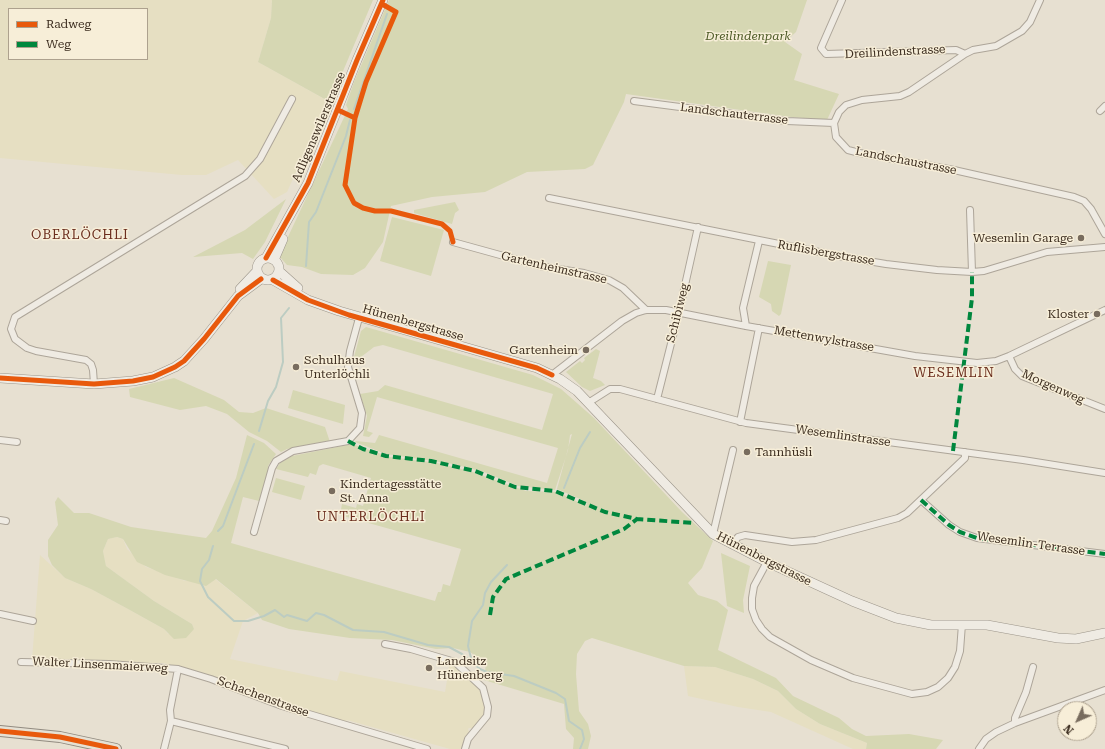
<!DOCTYPE html>
<html>
<head>
<meta charset="utf-8">
<style>
	body { margin:0 }
	#map { position:relative; width:1105px; height:749px; overflow:hidden; background:#e7e0d1; font-family:"Roboto Serif",serif }
	canvas { display:block }
	.legend { position:absolute; left:8px; top:8px; width:140px; height:52px; box-sizing:border-box; background:#f7eed8; border:1px solid #ada18e; margin:0; padding:5px 7px; list-style:none; font-size:12px; color:#3d2e20 }
	.legend li { display:flex; align-items:center; gap:8px; height:20px }
	.legend b { width:20px; border:1px solid #ada18e }
	.north { position:absolute; left:1057px; top:701px; width:40px; height:40px; box-sizing:border-box; background:#f7eed8; border:1px solid #ada18e; border-radius:50%; rotate:225deg; font-size:11px; font-weight:700; line-height:16px; text-align:center; color:#3d2e20 }
	.north::after { content:''; display:block; margin:auto; width:14px; height:18px; background:#786c5e; clip-path:polygon(50% 0,100% 100%,50% 72%,0 100%) }
</style>
</head>
<body>
<div id="map">
<canvas width="1105" height="749"></canvas>
<ul class="legend">
<li><b style="height:5px;background:#e8590c"></b>Radweg</li>
<li><b style="height:5px;background:#00873e"></b>Weg</li>
</ul>
<div class="north">N</div>
</div>
<script>
const ctx = document.querySelector('canvas').getContext('2d');
ctx.lineJoin = 'round';
function fillPath(path, color) { ctx.fillStyle = color; ctx.fill(path, 'evenodd'); }
const poly = rows => new Path2D(rows.map(r => 'M' + r).join(''));
function strokePath(path, color, width, dash) { ctx.strokeStyle = color; ctx.lineWidth = width; ctx.lineCap = dash ? 'butt' : 'round'; ctx.setLineDash(dash || []); ctx.stroke(path); }
function label(font, color, halo, rows, align = 'center') {
  ctx.font = font + ' "Roboto Serif",serif'; ctx.lineWidth = 3; ctx.setLineDash([]); ctx.textBaseline = 'middle'; ctx.strokeStyle = halo; ctx.fillStyle = color; for (const [text, x, y, turn = 0] of rows) {
    ctx.save(); ctx.translate(x, y); ctx.rotate((+turn || 0) * Math.PI / 180); ctx.textAlign = isNaN(turn) ? turn : align; if (halo) ctx.strokeText(text, 0, 0); ctx.fillText(text, 0, 0); ctx.restore();
  }
}
const farmland = poly([
	[0,0,272,0,271,18,258,62,328,101,287,192,274,199,238,160,206,175,182,175,0,158],
	[9,9,147,9,147,59,9,59],
	[117,537,123,539,127,549,146,567,185,581,215,579,258,613,243,621,230,659,337,681,340,671,445,692,450,662,468,674,485,696,485,715,473,728,469,728,468,729,469,732,462,749,450,749,347,720,346,722,277,701,206,674,176,666,163,663,141,664,32,660,40,555,65,578,91,589,128,609,164,629,168,634,194,629,192,624,154,601,106,566,103,551,108,539],
	[684,666,715,667,753,679,778,691,796,709,820,724,867,743,866,749,853,749,771,712,738,707,688,696]
]);
const green = poly([
	[272,0,373,0,330,102,258,62,271,18],
	[389,0,807,0,796,32,785,42,802,54,794,80,839,94,827,120,791,117,626,94,624,102,593,165,585,169,527,172,485,192,432,197,391,206,383,242,365,268,353,275,321,274,302,267,287,265,279,256,348,109,346,105,354,82],
	[286,199,265,242,253,259,242,253,193,257,245,230],
	[455,202,459,210,455,213,452,224,414,213,414,210],
	[392,217,444,230,431,276,380,261],
	[768,261,791,265,781,314,779,316,772,311,771,304,759,297],
	[366,327,533,375,561,389,594,418,682,512,713,541,702,568,688,583,698,595,717,601,728,610,718,650,776,678,793,696,839,718,852,729,866,736,909,734,943,740,936,749,866,749,867,743,820,724,796,709,778,691,753,679,715,667,684,666,592,638,585,641,577,654,576,674,579,711,588,724,591,736,588,749,573,749,574,738,566,729,564,704,484,680,486,663,470,652,453,648,436,649,392,640,350,638,289,629,262,620,258,613,216,579,206,586,165,575,137,562,123,539,117,537,108,539,103,551,106,566,154,601,192,624,194,629,186,638,174,639,164,629,128,609,91,589,65,578,52,565,48,556,48,540,58,525,55,502,58,497,74,513,89,513,131,527,206,538,212,531,236,478,247,435,264,443,276,454,268,466,269,469,259,501,243,497,231,543,435,601,438,592,441,592,443,584,450,586,461,549,340,515,342,504,356,508,357,504,363,506,371,478,323,464,319,466,316,475,310,473,308,477,276,469,280,463,292,456,352,444,390,457,437,463,470,471,526,491,558,492,586,506,587,502,557,489,572,434,570,435,568,450,555,490,518,486,484,472,453,464,386,454,355,442,356,441,375,443,379,435,547,483,558,448,377,397,367,431,373,433,369,437,363,436,367,416,360,394,378,391,385,385,542,430,553,394,383,345,374,347,361,357,354,357,361,331],
	[596,349,600,351,593,378,601,381,605,385,590,391,582,387,566,372,580,361,582,363,585,360,584,358],
	[174,378,224,400,239,412,253,413,266,408,325,427,330,442,287,449,281,452,267,441,249,432,227,414,206,406,180,410,130,397,129,389],
	[293,390,345,405,343,424,288,408],
	[276,478,305,486,301,500,272,492],
	[721,553,750,566,743,600,744,613,727,606]
]);
const stream = poly([
	[354,109,387,14],
	[306,266,309,222,316,212,346,136,350,120],
	[259,431,268,401,276,387,283,362,281,318,289,308],
	[564,488,580,448,590,432],
	[218,531,223,526,254,444],
	[213,546,209,560,202,569,200,581,208,597,234,621,248,621,264,616,275,610,284,617,287,615,307,621,316,613,324,615,353,630,384,632,428,645,449,647,462,654,480,669,487,672,514,676,556,693,565,699,569,721,582,730,584,739,580,749],
	[476,664,471,658,468,646,472,621,483,605,485,593,491,582,507,565]
]);
const street = poly([
	[842,0,821,48,826,54,956,50,965,54,973,50,996,46,1022,31,1030,22,1040,0],
	[965,54,909,92,900,96,862,100,846,105,839,112,834,123,836,137,848,150,860,153,954,170,1074,197,1084,201,1091,209,1105,234],
	[634,101,787,121,834,123],
	[1100,111,1105,106],
	[549,198,844,257,886,264,937,270,972,272,984,271,1047,252,1105,247],
	[970,210,972,272],
	[453,242,540,266,584,273,609,280,623,288,646,310],
	[746,326,743,308,759,241],
	[1009,356,1015,369,1022,376,1105,409],
	[552,375,622,321,636,313,646,310,666,310,746,326,915,356,977,363,996,361,1009,356,1105,310],
	[94,384,93,370,91,364,86,360,36,351,27,348,15,339,11,329,15,317,245,176,260,159,292,99],
	[657,399,679,312,698,227],
	[588,403,610,389,620,389,746,423,1023,460,1105,473],
	[740,422,759,328],
	[0,440,17,442],
	[921,500,949,525,960,532,977,538,1105,554],
	[0,520,6,521],
	[254,532,272,468,276,461,293,451,348,441,360,428,362,413,348,367,350,351,359,318],
	[713,534,733,450],
	[732,545,738,537,745,535,792,542,816,540,898,518,907,513,965,458,965,452],
	[767,562,754,586,752,598,752,609,756,620,762,629,770,637,811,660,853,678,912,694,927,692,938,687,948,678,955,667,960,651,962,624],
	[0,614,33,621],
	[385,644,411,649,455,662,483,688,488,707,487,716,468,739,465,749],
	[21,662,109,664,178,669,211,679,282,706,427,749],
	[171,721,285,749],
	[1015,723,1015,718,1026,692,1033,667],
	[164,749,171,721,170,710,178,669],
	[979,749,986,739,996,732,1015,723,1105,690]
]);
const secondary = poly([
	'257 269a11 11 0 1 1 22 0a11 11 0 1 1-22 0Z',
	[266,258,308,183,357,60,383,0],
	[274,260,283,239],
	[279,271,298,288],
	[273,280,308,300,339,311,537,368,560,379,577,391,713,534,767,562,852,601,896,618,931,625,987,625,1058,638,1076,639,1105,633],
	[240,289,257,271],
	[0,378,94,384,133,381,153,377,175,367,184,361,204,339,238,296,261,279]
]);
const primary = poly([
	[0,731,60,737,116,749]
]);
const quiet = poly([
	[348,441,363,449,386,456,431,461,475,471,515,487,555,491,605,512,637,519,694,523],
	[953,451,972,298,972,272],
	[921,500,949,525,960,532,977,538,1105,554],
	[490,615,493,597,506,579,624,529,637,519]
]);
const cycleway = poly([
	[338,110,355,118,345,185,354,203,363,208,375,211,391,211,442,224,450,231,453,242],
	[355,118,366,82,396,12,382,4],
	[266,258,308,183,357,60,383,0],
	[273,280,308,300,349,315,537,368,552,375],
	[0,378,94,384,133,381,153,377,175,367,184,361,204,339,238,296,261,279],
	[0,731,60,737,116,749]
]);
const markers = [
	[1081,238,4,"#786c5e"],
	[1097,314,4,"#786c5e"],
	[586,350,4,"#786c5e"],
	[296,367,4,"#786c5e"],
	[747,452,4,"#786c5e"],
	[332,491,4,"#786c5e"],
	[429,668,4,"#786c5e"]
];
const parkNames = [
	["Dreilindenpark",748,36]
];
const streetNames = [
	["Dreilindenstrasse",895,52,-3],
	["Landschauterrasse",734,114,7],
	["Adligenswilerstrasse",319,127,-67],
	["Landschaustrasse",906,161,11],
	["Ruflisbergstrasse",826,253,10],
	["Gartenheimstrasse",554,268,13],
	["Schibiweg",678,313,-76],
	["Hünenbergstrasse",413,323,16],
	["Mettenwylstrasse",824,339,10],
	["Morgenweg",1053,387,24],
	["Wesemlinstrasse",843,436,8],
	["Wesemlin-Terrasse",1031,544,8],
	["Hünenbergstrasse",764,559,27],
	["Walter Linsenmaierweg",100,665,3],
	["Schachenstrasse",263,697,20]
];
const poiNames = [
	["Wesemlin Garage",1073,238,"right"],
	["Kloster",1089,314,"right"],
	["Gartenheim",578,350,"right"],
	["Schulhaus",304,360],
	["Unterlöchli",304,374],
	["Tannhüsli",755,452],
	["Kindertagesstätte",340,484],
	["St. Anna",340,498],
	["Landsitz",437,661],
	["Hünenberg",437,675]
];
const neighbourhoodNames = [
	["OBERLÖCHLI",80,235],
	["WESEMLIN",954,373],
	["UNTERLÖCHLI",371,517]
];
fillPath(farmland, '#e6dfc2');
fillPath(green, '#d6d7b3');
strokePath(stream, '#bcccc2', 2);
strokePath(street, '#ada599', 8);
strokePath(secondary, '#9c958a', 10);
strokePath(primary, '#928b80', 12);
strokePath(street, '#efebe3', 6);
strokePath(secondary, '#efebe3', 9);
strokePath(primary, '#e6e1d4', 10);
strokePath(quiet, '#00873e', 4, [8, 4]);
strokePath(cycleway, '#e8590c', 5);
for (const [x, y, r, color] of markers) { const dot = new Path2D(); dot.arc(x, y, r, 0, 2 * Math.PI); ctx.fillStyle = color; ctx.fill(dot); strokePath(dot, '#f7eed8', 1.5); }
label('italic 12px', '#4d5a26', '#f7eed8', parkNames);
label('12px', '#3d2e20', '#f7eed8', streetNames);
label('12px', '#3d2e20', '#f7eed8', poiNames, 'left');
ctx.letterSpacing = '1px';
label('13px', '#6b2e1e', '#f7eed8', neighbourhoodNames);
ctx.letterSpacing = '0px';
</script>
</body>
</html>
